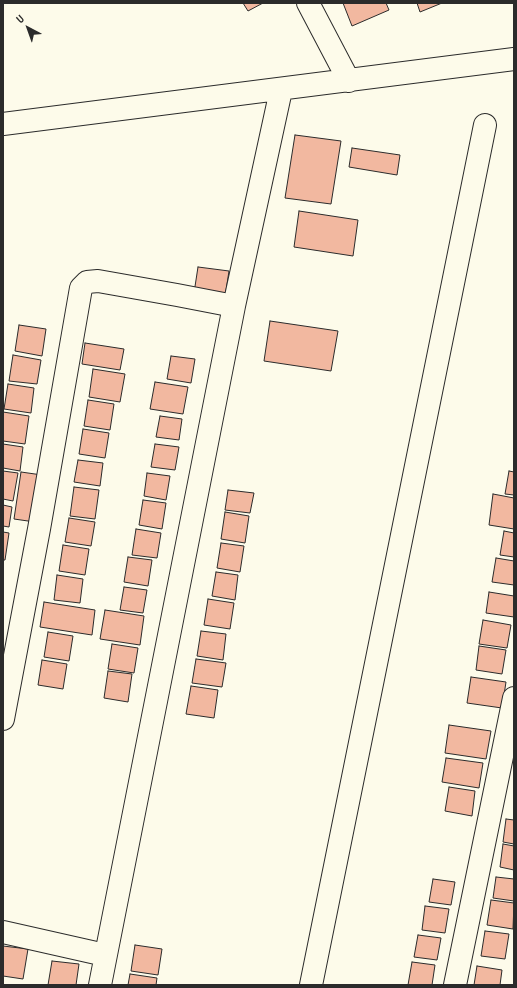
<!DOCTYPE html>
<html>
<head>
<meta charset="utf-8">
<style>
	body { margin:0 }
	#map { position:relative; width:517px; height:988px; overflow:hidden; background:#fdfbea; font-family:"PT Sans Narrow",sans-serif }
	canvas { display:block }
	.frame { position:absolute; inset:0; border:4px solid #2b2b2b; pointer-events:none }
	.north { position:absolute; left:8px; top:8px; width:40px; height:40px; -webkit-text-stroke:3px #fdfbea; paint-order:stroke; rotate:319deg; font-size:11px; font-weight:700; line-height:16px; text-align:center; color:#2b2b2b }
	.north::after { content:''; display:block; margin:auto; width:14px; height:18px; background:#2b2b2b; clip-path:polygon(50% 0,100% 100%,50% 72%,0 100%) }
</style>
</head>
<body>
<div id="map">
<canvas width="517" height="988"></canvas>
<div class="frame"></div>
<div class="north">U</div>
</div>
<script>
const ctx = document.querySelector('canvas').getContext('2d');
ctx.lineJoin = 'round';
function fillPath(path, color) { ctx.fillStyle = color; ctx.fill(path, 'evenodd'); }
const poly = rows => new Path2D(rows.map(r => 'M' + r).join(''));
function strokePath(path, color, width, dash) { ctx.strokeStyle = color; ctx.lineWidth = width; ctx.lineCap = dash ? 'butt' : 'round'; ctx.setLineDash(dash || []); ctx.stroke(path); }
const building = poly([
	[243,3,263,3,248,11,243,3],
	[343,3,386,3,389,10,352,26,343,3],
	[417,3,442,3,420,12,417,3],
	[295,135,341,141,331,204,285,198,295,135],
	[352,148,400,155,397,175,349,167,352,148],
	[299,211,358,220,353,256,294,247,299,211],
	[198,267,229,271,225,297,194,293,198,267],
	[270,321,338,331,331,371,264,361,270,321],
	[19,325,46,329,42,356,15,351,19,325],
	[85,343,124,349,120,370,82,364,85,343],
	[13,355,41,360,37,384,9,381,13,355],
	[171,356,195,359,191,383,167,379,171,356],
	[93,369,125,374,120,402,89,397,93,369],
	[155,382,188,387,183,414,150,409,155,382],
	[8,384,34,388,31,413,4,409,8,384],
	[88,400,114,404,110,430,84,426,88,400],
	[3,412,29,416,25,444,3,441,3,412],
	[160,416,182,419,179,440,156,437,160,416],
	[83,429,109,433,105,458,79,454,83,429],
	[3,444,23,447,20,471,3,468,3,444],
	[155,444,179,447,175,470,151,467,155,444],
	[78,460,103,463,100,486,74,482,78,460],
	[3,471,18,473,13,501,3,499,3,471],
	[509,471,514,472,514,495,505,494,509,471],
	[21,472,42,475,35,522,14,519,21,472],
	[147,473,170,476,166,500,144,496,147,473],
	[74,487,99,490,95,519,70,516,74,487],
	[228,490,254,493,250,513,225,510,228,490],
	[493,494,514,498,514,529,489,525,493,494],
	[143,500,166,503,162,529,139,525,143,500],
	[3,505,12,507,9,527,3,526,3,505],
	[225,512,249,516,245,543,221,539,225,512],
	[69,518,95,522,91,546,65,542,69,518],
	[136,529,161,533,157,558,132,555,136,529],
	[504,531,514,533,514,557,500,555,504,531],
	[3,532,9,533,5,560,3,560,3,532],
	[221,543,244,546,240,572,217,568,221,543],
	[63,545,89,549,85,575,59,571,63,545],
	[128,557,152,560,148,586,124,582,128,557],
	[496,558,514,561,514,585,492,582,496,558],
	[216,572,238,575,235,600,212,596,216,572],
	[57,575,83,579,80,603,54,600,57,575],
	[124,587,147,590,143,613,120,610,124,587],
	[489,592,514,596,514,617,486,613,489,592],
	[208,599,234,603,230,629,204,625,208,599],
	[44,602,95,610,92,635,40,627,44,602],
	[105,610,144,616,140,645,100,639,105,610],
	[483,620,511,625,507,648,479,644,483,620],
	[201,631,226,634,223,660,197,656,201,631],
	[48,632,73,636,69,661,44,657,48,632],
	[112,644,138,648,134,673,108,669,112,644],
	[479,646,506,650,502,674,476,670,479,646],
	[196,659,226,663,222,687,192,683,196,659],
	[42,660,67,664,63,689,38,685,42,660],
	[108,671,132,674,128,702,104,698,108,671],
	[471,677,506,682,502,708,467,703,471,677],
	[191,686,218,690,214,718,186,714,191,686],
	[449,725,491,731,486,759,445,753,449,725],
	[446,758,483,763,479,788,442,782,446,758],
	[449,787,475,791,472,816,445,811,449,787],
	[506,819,514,820,514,844,503,842,506,819],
	[503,844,514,846,514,870,500,867,503,844],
	[496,877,514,879,514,901,493,898,496,877],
	[433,879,455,882,451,905,429,902,433,879],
	[491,900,514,903,513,929,487,925,491,900],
	[425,906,449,909,445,933,422,930,425,906],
	[485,931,509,934,505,959,481,956,485,931],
	[418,935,441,938,437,960,414,957,418,935],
	[135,945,162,949,158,975,131,971,135,945],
	[3,946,28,949,23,979,3,976,3,946],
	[52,961,79,964,76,985,48,985,52,961],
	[412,962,435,965,432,985,408,985,412,962],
	[477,966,502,970,500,985,474,985,477,966],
	[130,974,157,978,156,985,128,985,130,974]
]);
const street = poly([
	[308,3,349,81],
	[3,124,514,59],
	[234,306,281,90],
	[3,719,39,529,81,288,87,282,98,281,177,295,234,306,100,985],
	[3,932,105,955],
	[311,985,485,125],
	[455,985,514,698]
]);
fillPath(building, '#f2b8a0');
strokePath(building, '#2b2b2b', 1);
strokePath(street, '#2b2b2b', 24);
strokePath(street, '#fdfbea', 22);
</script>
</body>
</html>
